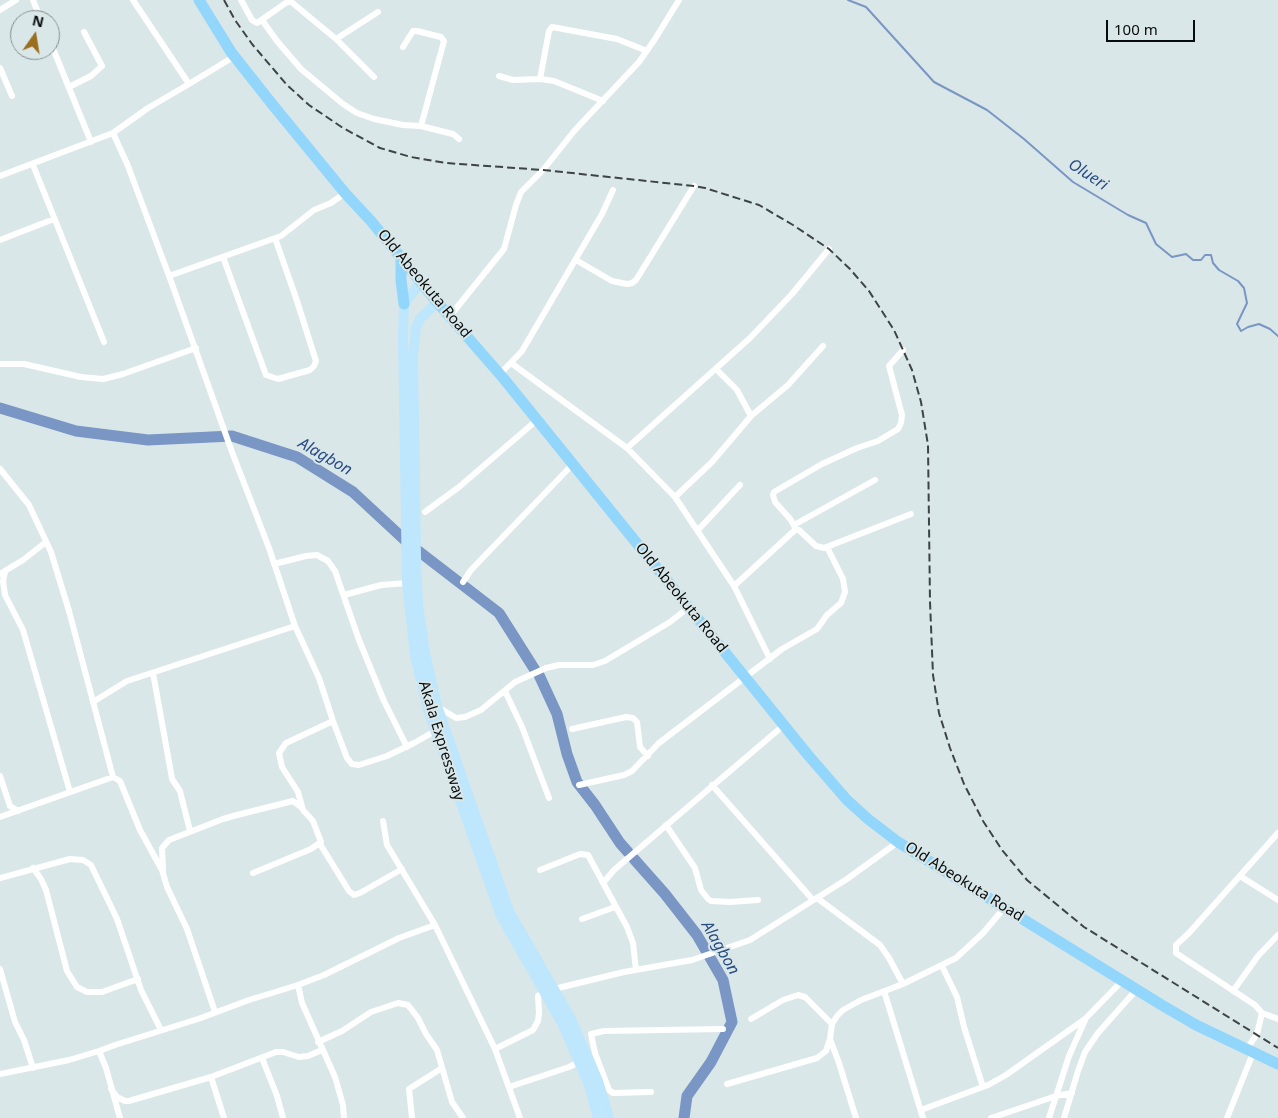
<!DOCTYPE html>
<html>
<head>
<meta charset="utf-8">
<style>
	body { margin:0 }
	#map { position:relative; width:1278px; height:1118px; overflow:hidden; background:#dae7e8; font-family:"Noto Sans",sans-serif }
	canvas { display:block }
	.north { position:absolute; left:10px; top:10px; width:50px; height:50px; box-sizing:border-box; background:#dae7e8; border:1px solid #868f90; border-radius:50%; rotate:13deg; font-size:14px; font-weight:700; line-height:20px; text-align:center; color:#080c0d }
	.north::after { content:''; display:block; margin:auto; width:18px; height:22px; background:#9b6e1e; clip-path:polygon(50% 0,100% 100%,50% 72%,0 100%) }
	.scale { position:absolute; left:1106px; top:20px; width:89px; height:22px; box-sizing:border-box; border:2px solid #080c0d; border-top:0; padding-left:6px; font-size:15px; line-height:18px; white-space:nowrap; color:#080c0d; -webkit-text-stroke:4px #dae7e8; paint-order:stroke }
</style>
</head>
<body>
<div id="map">
<canvas width="1278" height="1118"></canvas>
<div class="north">N</div>
<div class="scale">100 m</div>
</div>
<script>
const ctx = document.querySelector('canvas').getContext('2d');
ctx.lineJoin = 'round';
const poly = rows => new Path2D(rows.map(r => 'M' + r).join(''));
function strokePath(path, color, width, dash) { ctx.strokeStyle = color; ctx.lineWidth = width; ctx.lineCap = dash ? 'butt' : 'round'; ctx.setLineDash(dash || []); ctx.stroke(path); }
function label(font, color, halo, rows, align = 'center') {
  ctx.font = font + ' "Noto Sans",sans-serif'; ctx.lineWidth = 4; ctx.setLineDash([]); ctx.textBaseline = 'middle'; ctx.strokeStyle = halo; ctx.fillStyle = color; for (const [text, x, y, turn = 0] of rows) {
    ctx.save(); ctx.translate(x, y); ctx.rotate((+turn || 0) * Math.PI / 180); ctx.textAlign = isNaN(turn) ? turn : align; if (halo) ctx.strokeText(text, 0, 0); ctx.fillText(text, 0, 0); ctx.restore();
  }
}
const stream = poly([
	[848,0,866,7,934,82,987,110,1024,139,1073,182,1128,215,1146,223,1156,244,1172,257,1186,254,1193,260,1201,260,1205,255,1211,255,1213,263,1219,270,1238,281,1244,288,1247,303,1237,324,1241,331,1248,327,1259,324,1270,329,1278,336]
]);
const river = poly([
	[0,408,76,431,148,440,232,436,297,457,353,492,408,543,499,613,535,670],
	[539,675,557,714,567,754,577,782,595,805,620,843,628,852],
	[634,859,665,894,697,935,723,980,732,1022,711,1062,687,1096,684,1118]
]);
const street = poly([
	[33,0,41,20],
	[133,0,189,84,235,56],
	[241,0,252,20,257,23,290,0],
	[289,0,336,39,374,77],
	[0,10,16,0],
	[262,20,277,41,301,69,343,104,357,113,374,119,403,125,421,126,444,41,441,37,417,31,413,31,403,47],
	[336,39,378,12],
	[50,41,91,142],
	[0,68,12,96],
	[499,76,513,80,540,79,554,81,603,101],
	[540,79,549,31,552,27,617,39,647,51],
	[69,87,91,76,102,66,84,32],
	[421,126,453,134,459,139],
	[113,133,128,166,172,284,232,452,269,548,295,626,319,678,333,721,347,758,352,764,359,765,387,756,414,743,435,731],
	[33,165,104,342],
	[0,176,113,133,148,108,189,84],
	[0,240,54,219],
	[223,257,266,375,278,379,310,370,314,366,316,361,296,298,275,238],
	[576,260,612,281,627,284,632,283,636,280,694,186],
	[169,276,281,236,314,210,331,203,345,193],
	[450,316,504,249,516,205,521,192,543,170,575,130,639,62,655,39,679,0],
	[511,363,627,448,675,497,734,586,770,659],
	[0,364,24,364,81,377,103,379,123,374,196,348],
	[716,369,737,390,751,416],
	[500,374,522,351,602,214,613,190],
	[627,448,750,338,792,294,829,249],
	[0,469,29,505,51,552,69,611,113,777,120,781,140,830,162,870,167,887,187,929,215,1012],
	[675,497,712,462,751,416,788,385,823,346],
	[425,512,459,487,537,420],
	[794,525,875,480],
	[698,530,740,485],
	[796,530,791,520,775,502,773,495,774,492,822,464,857,448,878,441,898,429,901,423,902,415,889,366,903,350],
	[274,564,306,556,317,555,328,561,335,571,359,640,384,701,407,747],
	[5,572,3,581,5,595,23,630,70,792],
	[0,574,23,560,46,542],
	[463,582,471,570,573,464],
	[734,586,795,530,799,530,816,546,824,548,911,514],
	[344,595,381,585,407,583],
	[153,673,171,773,172,779,180,791,190,831],
	[505,691,522,727,549,798],
	[93,702,127,681,295,626],
	[438,707,456,718,465,717,481,710,515,682,546,668,559,665,593,665,605,661,670,622,689,607],
	[572,729,626,717,633,718,637,722,640,747,648,756],
	[0,776,10,806,18,811],
	[579,785,624,775,632,771,659,743,782,649,817,629,827,615,841,603,845,592,843,579,827,547],
	[712,785,813,900],
	[0,817,113,777],
	[383,821,387,845,435,925,495,1049,520,1118],
	[666,825,695,868,701,890,708,899,711,901,730,902,758,900],
	[1278,833,1189,933,1176,945,1176,953,1182,957,1255,1005,1262,1013,1278,1019],
	[320,844,349,891,354,895,360,893,402,869],
	[33,868,41,879,46,890,67,971,77,987,87,992,102,992,138,979],
	[540,870,580,854,588,855,627,927,633,943,636,970],
	[163,871,162,848,169,840,223,819,237,815,293,801,302,808],
	[253,873,311,849,321,842,313,821,303,810,298,792,282,767,279,753,286,743,333,721],
	[1240,876,1278,900],
	[0,878,70,859,83,860,91,865,117,919,141,990,161,1030],
	[603,883,614,870,784,725],
	[817,898,880,945,889,958,903,984],
	[582,919,615,907],
	[942,966,957,997,964,1027,983,1087],
	[0,969,15,1022,24,1040,33,1068],
	[298,985,302,1003,335,1077,343,1105,344,1118],
	[554,989,624,972,692,960,750,940,847,879,898,842],
	[884,991,923,1118],
	[1233,991,1258,956,1278,935],
	[751,1019,783,1000,798,995,805,997,832,1024],
	[830,1039,839,1063,856,1118],
	[318,1042,342,1031,371,1012,398,1003,408,1005,418,1018,426,1034,437,1050,452,1102,463,1118],
	[495,1049,533,1030,538,1021,539,1012,538,996,544,992],
	[1246,1050,1257,1034,1262,1013],
	[99,1051,106,1068,120,1118],
	[262,1058,277,1096,283,1118],
	[0,1074,69,1060,99,1051,115,1045,198,1019,249,1000,298,985,324,975,399,938,435,925],
	[211,1077,224,1118],
	[727,1084,817,1058,826,1051,830,1039,832,1024,837,1016,843,1010,861,1000,903,984,956,958,983,933,1005,907],
	[509,1087,569,1067,579,1062],
	[111,1089,117,1097,125,1101,129,1101,211,1077,276,1052,283,1052,299,1057,308,1056,322,1050],
	[651,1092,613,1093,609,1090,595,1053,591,1034,604,1031,723,1029],
	[921,1110,988,1085,1006,1075,1085,1019,1123,980],
	[412,1118,409,1089,442,1068],
	[991,1118,1056,1096,1072,1093],
	[1049,1118,1069,1056,1085,1020],
	[1064,1118,1078,1071,1085,1052,1098,1033,1137,989],
	[1227,1118,1253,1053]
]);
const primary = poly([
	[421,281,404,304,403,338,407,583,415,655,428,710,501,916,562,1023,589,1085,598,1118],
	[437,302,420,319,416,327,413,356,416,557,418,605,425,653,437,706,509,911,571,1019,598,1081,609,1118]
]);
const highway = poly([
	[199,0,231,52,272,104,345,193,371,221,437,302,504,379,808,755,847,800,868,819,898,842,1160,1004,1196,1025,1278,1064],
	[401,257,401,280,404,304]
]);
const rail = poly([
	[224,0,235,20,252,44,287,85,309,105,343,128,380,148,411,157,446,163,543,170,694,186,705,188,759,205,793,225,829,249,850,269,869,291,894,330,912,370,921,402,928,445,930,602,933,675,939,713,950,748,964,784,983,821,1002,850,1027,880,1084,927,1278,1048]
]);
const streetNames = [
	["Old Abeokuta Road",424,284,50],
	["Old Abeokuta Road",681,598,51],
	["Akala Expressway",441,741,73],
	["Old Abeokuta Road",964,882,32]
];
const waterNames = [
	["Olueri",1088,175,33],
	["Alagbon",325,457,30],
	["Alagbon",720,948,60]
];
strokePath(stream, '#7996c4', 2);
strokePath(river, '#7996c4', 11);
strokePath(street, '#fff', 6);
strokePath(primary, '#bee6fd', 10);
strokePath(highway, '#93d6fb', 11);
strokePath(rail, '#3e4445', 2, [8, 4]);
label('15px', '#080c0d', '#dae7e8', streetNames);
label('italic 16px', '#284c86', '#dae7e8', waterNames);
</script>
</body>
</html>
